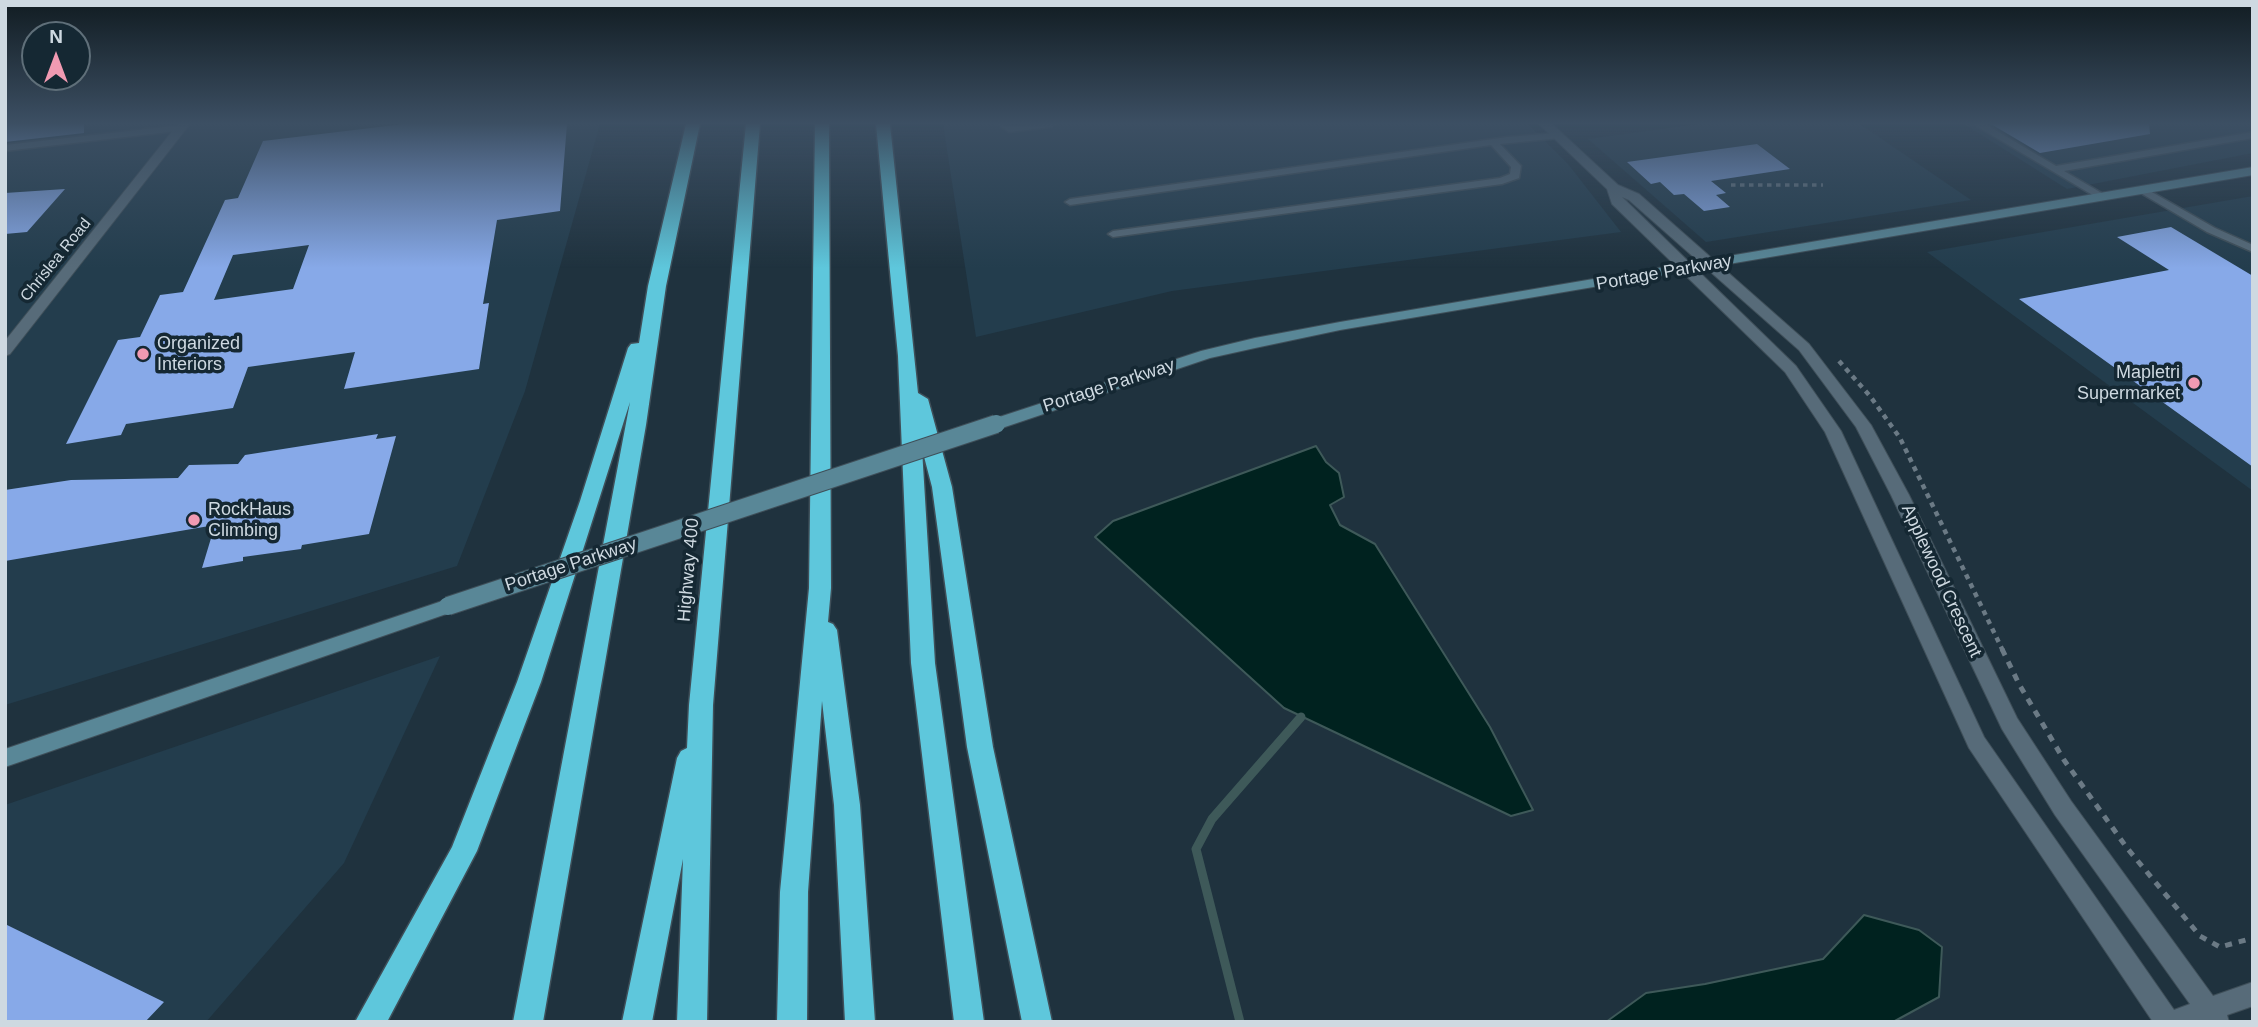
<!DOCTYPE html>
<html>
<head>
<meta charset="utf-8">
<style>
	body { margin:0 }
	#map { position:relative; width:2258px; height:1027px; overflow:hidden; background:#1f323e; font-family:Arial,sans-serif }
	canvas { display:block }
	.frame { position:absolute; inset:0; border:7px solid #ced9e1; pointer-events:none }
	.north { position:absolute; left:21px; top:21px; width:70px; height:70px; box-sizing:border-box; background:#152833; border:2px solid #5f6f79; border-radius:50%; rotate:0deg; font-size:19px; font-weight:700; line-height:28px; text-align:center; color:#ced9e1 }
	.north::after { content:''; display:block; margin:auto; width:24px; height:32px; background:#f19ab2; clip-path:polygon(50% 0,100% 100%,50% 72%,0 100%) }
</style>
</head>
<body>
<div id="map">
<canvas width="2258" height="1027"></canvas>
<div class="frame"></div>
<div class="north">N</div>
</div>
<script>
const ctx = document.querySelector('canvas').getContext('2d');
ctx.lineJoin = 'round';
function fillPath(path, color) { ctx.fillStyle = color; ctx.fill(path, 'evenodd'); }
const poly = rows => new Path2D(rows.map(r => 'M' + r).join(''));
function strokePath(path, color, width, dash) { ctx.strokeStyle = color; ctx.lineWidth = width; ctx.lineCap = dash ? 'butt' : 'round'; ctx.setLineDash(dash || []); ctx.stroke(path); }
function label(font, color, halo, rows, align = 'center') {
  ctx.font = font + ' Arial,sans-serif'; ctx.lineWidth = 7; ctx.setLineDash([]); ctx.textBaseline = 'middle'; ctx.strokeStyle = halo; ctx.fillStyle = color; for (const [text, x, y, turn = 0] of rows) {
    ctx.save(); ctx.translate(x, y); ctx.rotate((+turn || 0) * Math.PI / 180); ctx.textAlign = isNaN(turn) ? turn : align; if (halo) ctx.strokeText(text, 0, 0); ctx.fillText(text, 0, 0); ctx.restore();
  }
}
const built = poly([
	[5,124,600,124,525,391,457,566,5,705],
	[943,124,1528,124,1568,164,1621,232,1172,291,976,337],
	[1697,124,1860,124,1971,200,1706,242,1588,139],
	[1964,124,2253,124,2253,153,2067,189],
	[2253,196,2253,491,1927,252],
	[440,656,344,863,206,1022,5,1022,5,805]
]);
const water = poly([
	[1316,446,1326,462,1339,473,1344,497,1330,505,1340,525,1375,544,1490,727,1533,810,1511,816,1284,708,1095,537,1113,521,1316,446],
	[1864,915,1919,930,1942,947,1939,997,1893,1022,1606,1022,1646,993,1705,984,1823,959,1864,915]
]);
const stream = poly([
	[1240,1022,1196,849,1212,819,1301,717]
]);
const building = poly([
	[5,124,84,124,84,133,5,142],
	[404,124,567,124,560,211,497,220,483,304,489,303,479,369,344,389,355,352,248,367,233,408,126,424,121,435,66,444,118,340,140,337,160,295,183,292,225,200,238,198,263,141],
	[309,245,293,289,214,300,233,255],
	[1991,124,2149,124,2150,134,2040,153],
	[1757,144,1790,169,1711,181,1726,193,1716,195,1730,207,1704,211,1684,194,1674,195,1660,182,1651,184,1627,162],
	[65,189,27,232,5,234,5,193],
	[2171,227,2253,276,2253,467,2019,299,2169,270,2117,237],
	[378,434,376,439,396,436,369,534,302,545,301,549,243,557,243,561,202,568,215,525,5,561,5,490,71,480,178,478,189,465,238,464,245,455],
	[5,924,164,1002,145,1022,5,1022]
]);
const pathFar2 = poly([
	[1731,185,1823,185]
]);
const pathFar1 = poly([
	[1839,361,1870,396,1900,438,2003,651]
]);
const path = poly([
	[2002,649,2019,684,2064,760,2127,848,2200,936,2220,947,2253,938]
]);
const lane = poly([
	[997,124,1011,126,1056,124,1051,127,1009,132,997,124],
	[1973,124,1985,124,2056,166,2253,132,2253,138,2064,171,2105,195,2106,197,2101,200,1973,124],
	[182,125,185,126,185,130,5,151,5,145,182,125],
	[1557,133,1560,134,1560,138,1500,144,1521,166,1519,178,1502,184,1113,237,1108,234,1113,231,1500,178,1510,174,1511,167,1491,145,1070,205,1065,202,1070,199,1507,137,1557,133],
	[2143,187,2215,228,2253,245,2253,252,2207,232,2139,192,2139,188,2143,187]
]);
const street = poly([
	[178,124,190,124,10,354,5,356,5,341,178,124],
	[1539,124,1552,124,1618,185,1639,194,1809,344,1871,425,1909,495,2017,718,2071,801,2213,996,2253,982,2253,1006,2227,1015,2229,1022,2153,1022,1969,748,1825,432,1785,372,1612,204,1607,189,1539,124],
	[1622,197,1629,200,1799,350,1856,427,1891,495,2002,729,2055,815,2190,1004,2174,1010,1984,737,1841,431,1796,366,1622,197]
]);
const secondary = poly([
	[2253,167,2253,175,1340,330,1255,348,1210,358,1002,428,990,428,988,424,990,420,1201,351,1255,338,1340,322,2253,167],
	[448,599,455,601,457,606,455,611,5,767,5,749,448,599]
]);
const highway = poly([
	[686,124,700,124,666,286,646,425,543,1022,513,1022,630,402,541,682,477,851,387,1022,355,1022,452,847,517,682,580,501,628,348,631,344,639,343,648,286,686,124],
	[746,124,760,124,713,705,707,1022,677,1022,683,859,652,1022,622,1022,677,758,681,751,687,748,689,705,746,124],
	[815,124,829,124,831,588,828,622,833,624,837,630,860,805,875,1022,845,1022,834,805,822,701,808,892,807,1022,777,1022,780,892,809,588,815,124],
	[876,124,890,124,918,393,928,399,952,487,993,747,1052,1022,1022,1022,967,747,932,487,922,449,935,663,984,1022,954,1022,911,663,898,356,876,124]
]);
const secondaryBridge = poly([
	[448,606,996,424]
]);
const markers = [
	[143,354,7,"#f19ab2"],
	[2194,383,7,"#f19ab2"],
	[194,520,7,"#f19ab2"]
];
const farStreetnames = [
	["Chrislea Road",56,260,-51]
];
const streetNames = [
	["Portage Parkway",1664,273,-10],
	["Portage Parkway",1109,386,-18],
	["Portage Parkway",571,565,-18],
	["Highway 400",689,570,-85],
	["Applewood Crescent",1941,581,65]
];
const poiNames = [
	["Organized",157,344],
	["Interiors",157,365],
	["Mapletri",2180,373,"right"],
	["Supermarket",2180,394,"right"],
	["RockHaus",208,510],
	["Climbing",208,531]
];
fillPath(built, '#233d4d');
fillPath(water, '#00221f');
strokePath(water, '#3e5959', 2);
strokePath(stream, '#3e5959', 9);
fillPath(building, '#87a9e8');
strokePath(lane, '#3f4f59', 3);
strokePath(street, '#3f4f59', 2);
strokePath(secondary, '#3f4f59', 2);
strokePath(highway, '#3f4f59', 3);
strokePath(pathFar2, '#6b7a85', 3.5, [4.5, 4.5]);
strokePath(pathFar1, '#6b7a85', 4.5, [5, 5]);
strokePath(path, '#6b7a85', 5, [7, 7]);
fillPath(lane, '#576b79');
fillPath(street, '#576b79');
fillPath(secondary, '#598797');
fillPath(highway, '#5ec7dc');
strokePath(secondaryBridge, '#3f4f59', 20, []);
strokePath(secondaryBridge, '#598797', 18);
const sky = ctx.createLinearGradient(0, 0, 0, 268);
sky.addColorStop(0, '#111c22');
sky.addColorStop(0.46, '#3c4f63');
sky.addColorStop(1, '#3c4f6300');
ctx.fillStyle = sky;
ctx.fillRect(0, 0, 2258, 268);
for (const [x, y, r, color] of markers) { const dot = new Path2D(); dot.arc(x, y, r, 0, 2 * Math.PI); ctx.fillStyle = color; ctx.fill(dot); strokePath(dot, '#152833', 2.5); }
label('16px', '#ced9e1', '#152833', farStreetnames);
label('18px', '#ced9e1', '#152833', streetNames);
label('18px', '#ced9e1', '#152833', poiNames, 'left');
</script>
</body>
</html>
